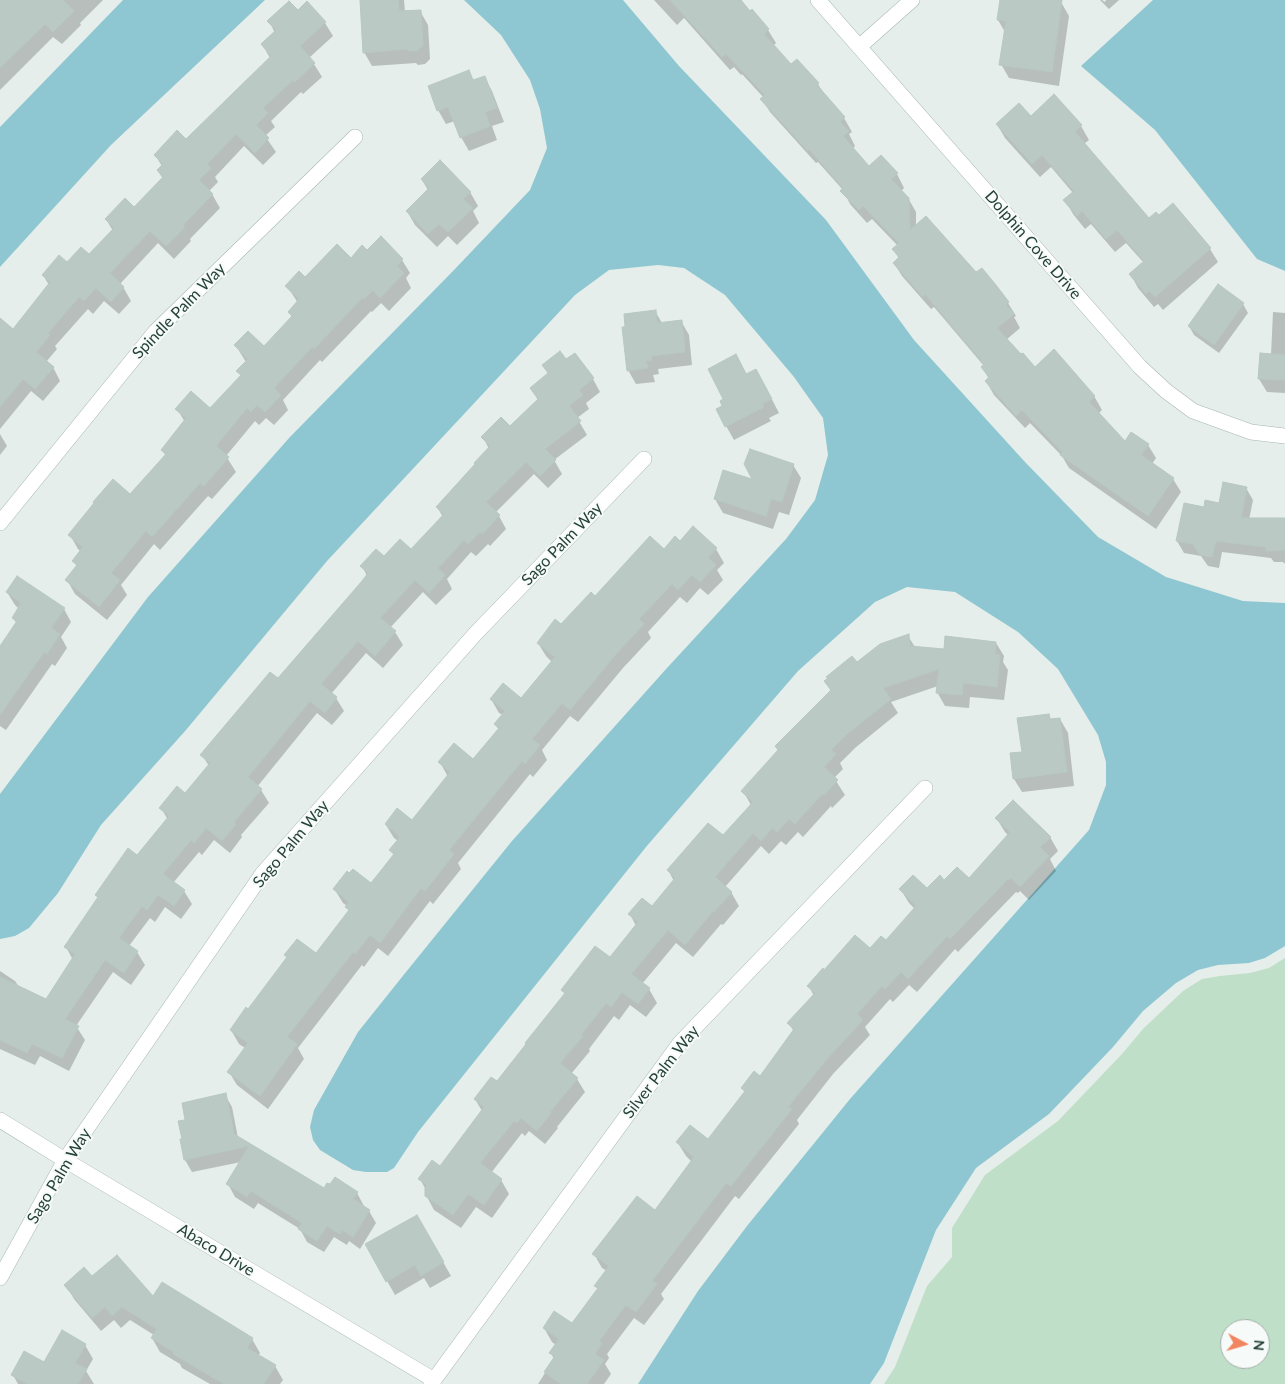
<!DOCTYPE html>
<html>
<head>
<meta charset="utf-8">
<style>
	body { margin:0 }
	#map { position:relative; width:1285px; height:1384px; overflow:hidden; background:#e5eeea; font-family:Lato,sans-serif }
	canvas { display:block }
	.north { position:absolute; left:1220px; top:1319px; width:50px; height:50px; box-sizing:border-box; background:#f6faf8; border:1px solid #a2b0ac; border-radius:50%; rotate:96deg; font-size:14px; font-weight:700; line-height:20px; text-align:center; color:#244139 }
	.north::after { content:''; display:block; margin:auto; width:18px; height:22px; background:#f18560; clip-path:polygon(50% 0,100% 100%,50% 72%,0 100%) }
</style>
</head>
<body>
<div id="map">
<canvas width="1285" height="1384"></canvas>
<div class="north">N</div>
</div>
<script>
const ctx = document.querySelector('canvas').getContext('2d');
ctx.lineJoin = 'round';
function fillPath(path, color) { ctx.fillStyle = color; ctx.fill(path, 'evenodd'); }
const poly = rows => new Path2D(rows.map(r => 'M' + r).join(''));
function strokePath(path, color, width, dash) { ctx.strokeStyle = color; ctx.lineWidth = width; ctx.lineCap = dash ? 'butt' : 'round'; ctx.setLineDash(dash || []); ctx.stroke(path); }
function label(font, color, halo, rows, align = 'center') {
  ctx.font = font + ' Lato,sans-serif'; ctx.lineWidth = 4; ctx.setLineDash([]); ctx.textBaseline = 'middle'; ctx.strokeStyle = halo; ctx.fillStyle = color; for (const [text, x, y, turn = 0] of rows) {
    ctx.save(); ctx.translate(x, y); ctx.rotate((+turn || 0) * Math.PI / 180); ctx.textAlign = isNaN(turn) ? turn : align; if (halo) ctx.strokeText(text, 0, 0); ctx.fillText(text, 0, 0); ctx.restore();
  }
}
const green = poly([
	[1285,958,1285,1384,884,1384,895,1367,927,1286,952,1257,952,1228,985,1175,1058,1121,1122,1054,1143,1029,1183,991,1202,979,1220,976,1250,973,1269,968],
	[1230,1329,1260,1329,1260,1359,1230,1359]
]);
const water = poly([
	[123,0,265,0,111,145,0,267,0,127],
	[464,0,623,0,679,66,826,220,914,340,1025,462,1098,537,1166,577,1243,601,1285,603,1285,946,1265,958,1249,963,1218,965,1198,970,1176,983,1143,1011,1113,1047,1049,1114,976,1168,936,1230,884,1363,870,1384,638,1384,698,1291,747,1226,850,1099,1089,830,1106,785,1106,762,1098,735,1058,669,1018,632,955,592,907,587,875,602,798,671,646,847,418,1132,394,1168,387,1172,366,1172,353,1170,320,1150,313,1140,310,1127,314,1110,358,1032,406,972,512,841,667,668,786,539,815,500,828,455,823,418,794,377,725,295,684,268,658,265,609,270,575,295,327,561,186,730,101,825,58,893,29,928,15,936,0,939,0,794,148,597,290,437,454,270,530,190,547,148,540,109,530,80,501,35],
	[1153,0,1285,0,1285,271,1257,259,1155,130,1081,66]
]);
const shadow = poly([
	[0,0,103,0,80,23,81,25,62,44,53,37,0,90],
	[361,0,404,0,405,12,420,11,428,25,430,59,425,64,418,65,416,63,372,66,364,52],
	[654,0,739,0,750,12,752,11,768,30,776,43,773,46,791,66,818,84,825,96,844,118,852,132,849,134,855,146,852,149,869,168,897,174,904,188,901,191,908,198,916,212,916,226,976,274,1008,303,1016,316,1014,317,1020,328,1006,340,1035,369,1094,396,1102,410,1098,414,1125,443,1148,445,1156,458,1152,464,1173,479,1181,492,1156,529,1069,468,1062,456,1030,423,1025,428,994,395,986,381,989,379,982,367,984,366,934,307,931,309,902,276,894,263,899,259,894,249,898,246,872,219,867,223,850,204,843,190,818,162,816,163,770,112,762,99,764,98,742,74,741,75,734,67,730,70,684,18,677,25],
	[1001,0,1044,0,1061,2,1069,16,1059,86,1009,78,1001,64,1005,32,998,20],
	[1100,0,1102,0,1105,2,1106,0,1119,0,1109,9],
	[298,12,325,23,333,36,309,58,314,64,322,77,303,94,301,92,271,121,275,127,265,136,276,152,263,165,244,146,215,177,218,182,209,191,212,194,220,208,190,239,191,241,174,259,158,243,120,284,123,287,131,301,119,314,104,301,93,314,88,309,55,346,57,349,46,362,53,367,60,381,43,401,31,391,0,429,0,329,13,331,49,285,43,275,89,256,113,231,106,219,134,209,163,179,158,171,162,166,155,155,186,141,270,58,262,44,275,33,269,21],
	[468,72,474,81,484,77,492,91,504,122,492,126,497,140,469,151,461,137,455,121,446,124,438,110],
	[1031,118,1081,126,1089,140,1084,144,1149,220,1210,249,1218,262,1163,310,1158,304,1154,307,1138,288,1131,275,1144,263,1126,243,1115,252,1091,224,1085,229,1073,214,1065,200,1073,193,1051,167,1040,177,1005,138,997,124],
	[422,180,470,192,478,206,473,211,479,223,457,245,448,236,437,247,415,225,407,211,428,190],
	[367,252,402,260,410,273,406,278,411,288,389,311,381,303,372,312,371,311,322,362,320,360,283,400,288,410,274,425,266,418,259,425,255,421,226,456,236,472,212,499,208,496,160,550,154,544,121,585,127,595,107,620,75,594,67,580,77,567,74,561,81,552,78,549,70,535,130,496,166,456,162,450,185,422,177,409,210,409,241,377,238,371,246,362,236,346,264,347,292,317,289,312,298,303,287,286],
	[1243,304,1248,313,1219,353,1194,335,1189,326],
	[655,311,662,323,681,321,689,335,692,365,658,369,659,374,653,375,655,382,636,384,628,370],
	[1273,312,1285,313,1285,393,1267,392,1259,379,1271,355],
	[575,355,593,379,600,392,586,403,589,409,577,418,587,435,554,460,562,474,548,488,534,474,495,513,499,516,506,529,490,546,488,544,476,556,471,552,447,579,452,589,436,605,423,592,390,628,395,632,403,645,383,668,366,653,331,694,336,698,344,711,332,725,317,713,257,787,261,790,269,803,241,835,242,837,230,853,214,840,202,855,199,852,173,883,184,891,192,904,181,919,165,907,155,922,150,918,129,946,137,952,145,965,131,985,113,972,76,1026,85,1040,69,1071,40,1056,35,1065,0,1049,0,971,15,981,19,987,46,1000,73,960,66,947,99,899,96,895,137,857,168,820,161,808,185,794,209,766,202,755,278,680,367,576,362,566,384,558,411,551,443,517,437,507,489,449,483,437,510,428,538,400,531,388],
	[736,355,747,375,764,384,779,413,769,418,771,421,734,440,717,410,724,406],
	[0,434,7,446,0,455],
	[793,465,801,478,789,515,779,512,773,529,723,513,715,499],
	[1246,488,1253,500,1249,520,1285,519,1285,564,1283,562,1274,562,1271,558,1222,552,1219,568,1208,566,1201,556,1184,553,1177,541,1205,509,1220,504],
	[680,542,716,549,724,563,717,570,723,580,708,595,700,588,687,603,680,597,648,632,651,638,623,668,578,722,570,716,542,750,547,760,533,777,530,774,458,863,461,869,433,904,430,901,388,956,378,948,364,967,362,965,298,1048,304,1059,268,1109,237,1085,229,1072,245,1048,239,1044,231,1030,248,1011,288,958,286,955,316,955,349,911,347,906,343,903,335,890,371,885,394,856,391,850,398,841,394,838,386,825,412,822,448,777,440,762,474,761,499,730,495,724,503,715,499,713,491,699,521,700,552,662,546,656,538,643,561,626,595,598,664,551],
	[7,592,64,609,71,622,61,637,67,648,55,666,52,664,6,730,0,726,0,648,17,624,13,618,19,609,15,605],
	[908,636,915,647,945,651,996,643,1004,656,1003,662,1008,670,1004,700,970,697,969,708,945,706,937,692,938,686,891,702,898,713,855,748,840,763,843,769,834,778,845,795,832,808,831,806,803,837,798,832,786,845,781,841,769,854,761,846,725,887,731,892,739,906,723,925,721,924,693,957,676,943,642,984,649,989,657,1003,646,1017,630,1005,619,1020,614,1016,589,1049,590,1051,571,1074,577,1079,585,1092,557,1127,558,1128,545,1144,529,1131,525,1136,522,1133,491,1173,501,1180,509,1194,492,1218,476,1207,461,1228,434,1210,426,1195,426,1190,420,1179,441,1168,482,1111,475,1099,497,1083,565,995,563,991,610,959,636,926,630,914,652,908,674,881,668,870,723,837,751,805,743,791,831,691,826,682],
	[1048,715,1051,720,1060,719,1068,733,1074,786,1022,792,1014,779,1023,753],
	[997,819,1050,837,1058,851,1050,859,1056,871,1029,900,1020,891,1018,893,1016,892,958,952,955,949,917,992,909,985,893,1002,890,999,865,1027,870,1035,833,1074,797,1120,799,1124,739,1199,735,1196,661,1294,664,1299,644,1325,634,1318,607,1354,609,1358,605,1364,611,1374,604,1384,538,1384,554,1359,551,1353,556,1345,552,1342,544,1328,572,1325,598,1290,596,1286,607,1271,602,1268,594,1254,655,1212,692,1162,686,1156,678,1143,708,1141,745,1093,742,1088,760,1077,794,1032,789,1023,814,996,809,986,824,972,886,942,915,909,909,903,901,890,927,890,944,882,969,880,1008,835,1005,832],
	[225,1095,232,1107,238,1138,324,1190,330,1186,335,1179,357,1193,364,1206,363,1207,369,1211,376,1223,360,1249,349,1241,347,1245,334,1237,324,1252,307,1242,300,1229,258,1203,254,1209,235,1197,228,1184,241,1162,192,1172,185,1160,181,1140,183,1140,187,1121],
	[417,1216,451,1276,430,1288,424,1278,395,1295,367,1245],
	[92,1278,153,1298,252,1339,260,1353,258,1356,275,1366,283,1380,280,1384,210,1384,182,1368,180,1364,160,1352,152,1338,154,1335,130,1320,121,1328,114,1320,101,1331,74,1299,66,1285],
	[85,1345,93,1359,86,1371,94,1384,18,1384,13,1375,44,1364]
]);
const building = poly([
	[0,0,63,0,74,11,53,32,45,24,0,68,0,0],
	[360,0,398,0,399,11,421,10,423,45,417,51,409,51,407,49,363,53,360,0],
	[670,0,741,0,750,11,752,9,769,29,764,34,791,64,797,59,819,83,817,85,845,117,840,122,849,131,843,136,869,166,881,155,898,173,891,179,909,198,910,230,926,216,976,272,982,268,996,285,1009,302,1006,305,1014,314,997,328,1021,354,1023,353,1035,367,1054,349,1095,396,1089,402,1125,441,1131,432,1149,444,1141,455,1174,478,1148,516,1060,455,1062,452,1022,410,1016,416,985,381,989,377,981,367,984,364,925,294,923,297,893,263,899,257,892,249,899,243,863,206,859,210,840,191,843,188,809,149,808,151,760,99,765,95,726,54,722,57,670,0],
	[1000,0,1062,0,1052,72,999,65,1006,21,997,20,1000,0],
	[289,1,298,10,307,1,326,22,300,46,315,63,295,82,293,80,263,108,268,113,256,125,269,138,255,153,236,134,207,164,211,168,199,180,213,194,183,225,185,227,166,246,150,231,110,273,124,287,111,302,96,288,84,301,79,297,48,333,50,335,36,352,54,367,35,389,23,379,0,407,0,318,13,329,50,282,42,275,59,255,67,262,81,247,89,254,114,228,105,219,125,198,134,207,163,177,157,170,163,164,154,155,177,130,186,139,271,56,261,44,276,30,267,21,289,1],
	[469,70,473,80,485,76,497,108,485,112,490,126,460,138,448,107,437,111,428,86,469,70],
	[1054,94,1082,125,1075,132,1149,218,1156,212,1159,215,1173,203,1211,248,1155,297,1149,291,1146,294,1129,274,1144,261,1117,230,1106,239,1082,211,1077,216,1063,200,1074,191,1042,155,1032,164,996,124,1019,103,1031,116,1054,94],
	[440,160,471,192,463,199,473,208,448,232,439,224,428,234,406,211,429,188,421,179,440,160],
	[381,236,403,259,397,266,404,273,380,298,373,290,364,299,362,298,314,349,312,347,274,388,281,395,265,412,257,405,251,412,247,408,216,446,229,457,204,486,200,483,152,537,146,531,111,573,120,580,99,607,65,580,77,565,72,561,83,547,68,535,94,503,93,502,113,479,130,494,166,454,161,450,186,418,175,409,191,391,210,408,241,375,236,371,248,359,234,345,248,331,264,346,292,316,288,312,299,299,285,286,299,271,305,277,337,244,351,258,362,245,367,250,381,236],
	[1218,284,1244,303,1214,345,1188,326,1218,284],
	[656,310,657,323,682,320,685,352,651,356,652,360,646,361,648,368,627,371,622,327,625,327,624,314,656,310],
	[560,351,566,359,575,353,594,378,579,390,583,395,569,406,581,421,545,449,556,460,540,476,526,462,486,502,500,515,482,534,480,532,468,544,464,540,438,568,445,575,429,593,415,580,380,618,396,631,375,656,358,641,321,684,337,697,325,713,310,701,248,777,262,789,234,822,236,824,222,841,206,828,194,843,191,840,163,874,185,890,174,906,158,895,147,910,142,906,119,938,138,951,124,973,105,960,65,1019,79,1026,62,1058,32,1044,27,1053,0,1040,0,977,46,999,75,954,64,947,98,897,95,895,128,848,137,855,169,816,159,808,177,786,185,793,210,763,200,755,270,672,278,678,362,581,368,573,360,566,376,549,384,556,400,539,411,549,444,514,436,507,475,464,474,463,490,446,481,437,501,417,510,426,538,399,530,388,548,373,542,365,560,351],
	[1260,353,1285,355,1285,380,1258,379,1260,353],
	[736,354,746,374,756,369,772,399,762,404,764,407,725,427,716,409,722,406,720,401,723,399,708,369,736,354],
	[750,449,794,464,782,502,771,499,766,516,714,499,723,470,752,479,744,464,750,449],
	[1223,482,1247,487,1241,518,1285,518,1285,550,1266,551,1266,547,1216,541,1212,557,1200,555,1193,544,1176,541,1184,503,1204,507,1205,500,1219,503,1223,482],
	[693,526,717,548,708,558,716,565,700,582,692,575,678,590,672,584,639,619,644,624,616,654,570,710,562,703,532,739,540,745,525,764,522,761,449,850,454,854,425,891,421,888,380,943,370,935,355,954,353,952,287,1037,297,1044,260,1096,227,1072,248,1043,230,1030,246,1007,248,1009,287,957,284,955,297,939,316,953,349,910,345,907,349,902,333,889,347,871,349,873,353,869,371,883,394,854,389,850,400,837,385,824,397,808,412,820,450,772,438,762,454,743,473,759,499,728,494,724,505,711,490,699,503,683,521,698,555,657,537,643,555,619,561,624,591,592,595,596,650,536,664,549,675,536,680,541,693,526],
	[17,576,65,608,51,628,60,634,47,654,44,652,0,715,0,646,17,621,12,618,21,603,6,592,17,576],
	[909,634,910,646,944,649,945,636,996,642,995,654,1000,655,997,687,963,683,962,695,936,693,939,669,883,688,891,699,847,734,831,750,836,754,824,767,838,780,824,795,822,794,795,824,789,819,777,832,772,828,761,841,753,833,715,877,732,892,714,912,713,911,685,945,668,930,631,974,650,988,638,1004,622,992,611,1007,606,1003,581,1035,583,1036,560,1063,578,1078,550,1112,551,1113,537,1131,521,1118,517,1123,514,1121,480,1163,502,1179,484,1205,468,1194,453,1215,425,1196,425,1188,427,1185,418,1179,432,1160,440,1166,484,1107,474,1099,491,1077,497,1081,526,1044,525,1043,565,993,561,990,595,946,610,957,638,922,628,914,642,898,652,906,675,878,667,870,708,823,723,835,753,802,741,791,778,750,775,746,831,690,824,681,828,678,826,677,852,656,857,662,880,644,909,634],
	[1049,714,1050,719,1060,718,1067,772,1013,779,1010,753,1022,752,1017,718,1049,714],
	[1013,800,1051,837,1040,847,1049,856,1020,887,1011,878,1009,880,1008,879,950,939,947,936,908,979,901,972,885,989,882,986,857,1014,863,1020,826,1060,788,1107,792,1109,731,1186,726,1183,652,1281,657,1284,636,1312,626,1305,599,1341,602,1343,595,1354,604,1360,587,1384,561,1384,544,1372,555,1356,549,1353,559,1339,543,1328,554,1311,572,1323,598,1288,594,1286,609,1266,592,1254,606,1236,637,1196,655,1210,694,1157,676,1142,690,1125,708,1139,745,1091,741,1088,754,1071,760,1076,794,1029,787,1023,815,993,807,986,823,968,824,970,855,935,870,948,881,936,886,940,916,906,899,889,913,875,927,888,940,875,944,880,957,867,969,878,1010,832,995,818,1013,800],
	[226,1093,234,1134,324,1188,327,1183,330,1184,335,1177,358,1192,353,1199,370,1210,353,1237,342,1230,340,1234,327,1226,317,1241,298,1229,302,1223,251,1191,247,1197,226,1184,249,1146,184,1160,180,1139,182,1139,178,1121,185,1120,182,1103,226,1093],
	[417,1215,444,1262,421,1276,415,1265,386,1282,365,1244,417,1215],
	[117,1255,153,1296,162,1282,253,1338,247,1348,276,1365,264,1384,224,1384,173,1354,174,1352,151,1338,157,1329,122,1307,112,1316,105,1307,92,1318,64,1285,84,1267,92,1276,117,1255],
	[62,1330,86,1344,75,1363,87,1369,78,1384,28,1384,11,1375,24,1351,44,1362,62,1330]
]);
const minor = poly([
	[818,0,1140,367,1166,391,1193,411,1251,432,1285,436],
	[859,47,912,0],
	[0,523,156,331,355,137],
	[0,1120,65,1160,434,1380],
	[0,1278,65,1160,263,873,476,633,644,459],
	[431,1384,680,1043,925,788]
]);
const streetNames = [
	["Dolphin Cove Drive",1033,245,49],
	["Spindle Palm Way",179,311,-46],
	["Sago Palm Way",562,544,-46],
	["Sago Palm Way",291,844,-50],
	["Silver Palm Way",661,1072,-52],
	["Sago Palm Way",59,1176,-59],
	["Abaco Drive",216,1250,31]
];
fillPath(green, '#bfdfc8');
fillPath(water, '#8ec7d2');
fillPath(shadow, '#0003');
fillPath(building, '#bac9c3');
strokePath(building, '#b7c8c1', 1);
strokePath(minor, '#a7b7b1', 16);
strokePath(minor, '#fff', 15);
label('16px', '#244139', '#f6faf8', streetNames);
</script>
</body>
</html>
